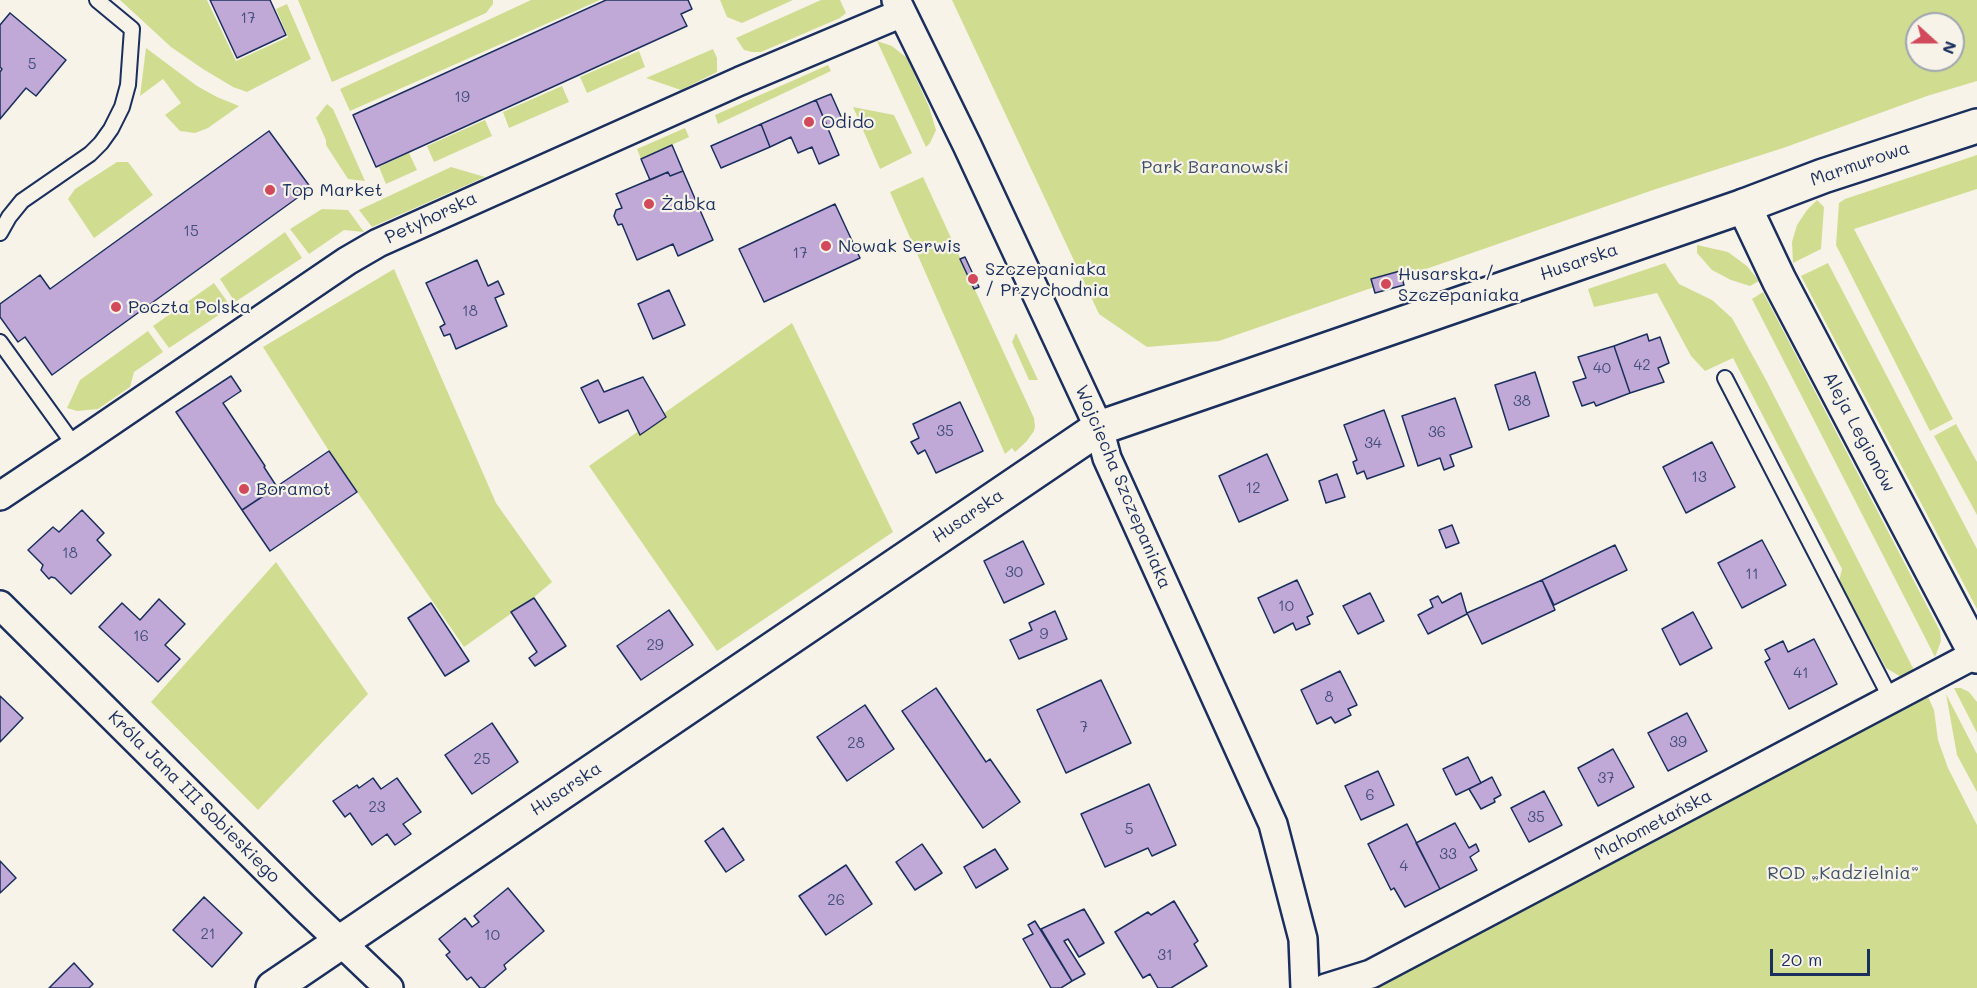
<!DOCTYPE html>
<html>
<head>
<meta charset="utf-8">
<style>
	body { margin:0 }
	#map { position:relative; width:1977px; height:988px; overflow:hidden; background:#f7f3e8; font-family:Mali,sans-serif }
	canvas { display:block }
	.north { position:absolute; left:1905px; top:12px; width:60px; height:60px; box-sizing:border-box; background:#f7f3e8; border:2px solid #9fa5b1; border-radius:50%; rotate:111deg; font-size:16px; font-weight:700; line-height:24px; text-align:center; color:#1b2f5e }
	.north::after { content:''; display:block; margin:auto; width:21px; height:27px; background:#d1495b; clip-path:polygon(50% 0,100% 100%,50% 72%,0 100%) }
	.scale { position:absolute; left:1770px; top:949px; width:100px; height:27px; box-sizing:border-box; border:3px solid #1b2f5e; border-top:0; padding-left:8px; font-size:18px; line-height:21px; white-space:nowrap; color:#1b2f5e; -webkit-text-stroke:4px #f7f3e8; paint-order:stroke }
</style>
</head>
<body>
<div id="map">
<canvas width="1977" height="988"></canvas>
<div class="north">N</div>
<div class="scale">20 m</div>
</div>
<script>
const ctx = document.querySelector('canvas').getContext('2d');
ctx.lineJoin = 'round';
function fillPath(path, color) { ctx.fillStyle = color; ctx.fill(path, 'evenodd'); }
const poly = rows => new Path2D(rows.map(r => 'M' + r).join(''));
function strokePath(path, color, width, dash) { ctx.strokeStyle = color; ctx.lineWidth = width; ctx.lineCap = dash ? 'butt' : 'round'; ctx.setLineDash(dash || []); ctx.stroke(path); }
function label(font, color, halo, rows, align = 'center') {
  ctx.font = font + ' Mali,sans-serif'; ctx.lineWidth = 4.5; ctx.setLineDash([]); ctx.textBaseline = 'middle'; ctx.strokeStyle = halo; ctx.fillStyle = color; for (const [text, x, y, turn = 0] of rows) {
    ctx.save(); ctx.translate(x, y); ctx.rotate((+turn || 0) * Math.PI / 180); ctx.textAlign = isNaN(turn) ? turn : align; if (halo) ctx.strokeText(text, 0, 0); ctx.fillText(text, 0, 0); ctx.restore();
  }
}
const green = poly([
	[120,0,207,0,236,61,288,37,276,9,287,4,311,59,247,92,233,87,203,69,171,47],
	[298,0,493,0,493,4,486,13,332,82],
	[531,0,600,0,350,111,340,89],
	[720,0,793,0,742,23,727,17],
	[821,0,840,0,846,13,840,18,761,52,752,52,744,50,736,38],
	[952,0,1977,0,1977,81,1927,96,1786,147,1656,189,1219,341,1147,347,1099,314],
	[1917,24,1953,24,1953,60,1917,60],
	[877,41,892,46,907,58,929,107,936,130,930,143,926,147],
	[146,48,197,86,217,97,239,106,208,128,195,133,180,131,165,115,181,103,163,79,140,96],
	[713,49,717,58,717,72,681,90,646,78],
	[639,51,645,67,587,93,580,77],
	[828,65,831,71,718,124,715,115],
	[562,86,569,102,509,128,503,112],
	[327,104,333,109,365,181,348,179,326,145,326,140,316,118],
	[853,107,894,115,912,153,880,169],
	[485,120,492,136,434,162,427,146],
	[685,128,689,137,641,159,637,149],
	[409,153,417,170,386,184,379,167],
	[1977,155,1977,189,1854,229,1953,419,1930,431,1836,245,1839,203,1845,199],
	[117,162,128,162,153,195,94,238,68,199,75,189],
	[451,167,485,177,372,227,359,210],
	[923,177,1034,418,1035,426,1034,431,1026,442,1015,452,1012,448,1005,454,890,192],
	[1817,200,1824,207,1821,249,1793,263,1792,242,1797,225,1807,210],
	[322,209,348,210,364,232,344,230,309,254,290,229],
	[285,232,302,258,235,302,220,279],
	[1697,245,1728,252,1747,266,1759,281,1750,286,1731,280,1712,270,1697,253],
	[1665,263,1679,284,1712,300,1732,318,1766,380,1915,672,1901,677,1886,668,1839,581,1842,569,1733,358,1705,371,1691,356,1657,293,1594,307,1588,289],
	[1828,263,1977,549,1977,609,1801,276],
	[394,269,496,503,552,582,533,598,464,647,329,451,263,347],
	[214,283,231,307,169,348,153,326],
	[1763,292,1940,631,1941,641,1935,657,1752,299],
	[792,323,893,532,717,651,589,466],
	[148,331,163,352,134,372,130,387,98,409,77,411,67,408,80,380],
	[1016,333,1038,380,1029,380,1012,342],
	[1956,424,1977,462,1977,515,1934,436],
	[276,562,368,694,258,810,151,702],
	[1954,688,1961,688,1969,692,1977,702,1977,733],
	[1946,694,1977,754,1977,792,1957,755],
	[1928,697,1934,710,1938,740,1948,768,1977,825,1977,988,1375,988]
]);
const building = poly([
	[210,0,270,0,286,35,237,58,210,0],
	[606,0,688,0,692,9,681,14,687,26,376,167,353,115,606,0],
	[10,13,66,60,36,96,26,88,0,119,0,72,2,69,0,67,0,25,10,13],
	[831,94,843,121,828,128,816,100,831,94],
	[816,100,839,155,819,164,812,147,798,153,791,137,770,147,761,124,816,100],
	[761,124,770,147,721,168,711,146,761,124],
	[269,131,311,188,52,375,25,337,18,342,0,317,0,304,40,275,50,289,269,131],
	[672,145,683,171,670,176,668,172,650,180,641,159,672,145],
	[683,171,713,240,678,256,673,244,637,260,622,224,618,225,614,216,616,210,622,208,616,194,668,172,670,176,683,171],
	[835,204,860,258,764,302,739,249,835,204],
	[965,257,979,287,974,289,960,259,965,257],
	[477,260,488,286,498,281,504,294,495,298,507,326,456,349,450,334,444,336,440,327,445,324,426,283,477,260],
	[1400,271,1404,285,1375,293,1371,279,1400,271],
	[669,290,685,325,653,339,638,304,669,290],
	[1647,334,1649,341,1660,337,1669,363,1658,368,1664,382,1630,393,1614,346,1647,334],
	[1614,346,1630,393,1596,406,1594,402,1582,406,1573,382,1586,378,1578,357,1614,346],
	[1535,372,1549,416,1509,430,1495,385,1535,372],
	[231,376,241,391,223,403,265,466,264,467,277,487,242,510,176,412,231,376],
	[643,377,666,417,640,435,628,410,599,423,581,388,598,380,604,392,643,377],
	[1455,398,1472,447,1450,455,1454,466,1444,470,1440,458,1418,466,1402,416,1455,398],
	[960,402,983,451,936,473,925,450,918,454,911,442,919,438,913,424,960,402],
	[1384,410,1404,466,1367,479,1364,471,1357,474,1353,462,1357,460,1344,425,1384,410],
	[1712,442,1735,487,1686,513,1663,467,1712,442],
	[329,451,357,492,270,551,242,510,329,451],
	[1267,454,1288,500,1239,522,1219,476,1267,454],
	[1337,474,1345,497,1326,503,1319,481,1337,474],
	[82,510,104,533,97,540,111,555,71,594,55,578,51,577,49,579,41,570,43,565,28,550,53,527,59,532,82,510],
	[1452,525,1459,543,1446,548,1439,530,1452,525],
	[1762,540,1786,585,1742,608,1718,563,1762,540],
	[1023,541,1044,584,1004,603,984,561,1023,541],
	[1615,545,1627,570,1554,605,1542,580,1615,545],
	[1297,580,1313,614,1307,617,1310,624,1296,630,1293,623,1274,633,1258,598,1297,580],
	[1542,580,1555,610,1482,644,1467,613,1542,580],
	[1370,593,1384,621,1358,634,1343,606,1370,593],
	[1461,593,1467,614,1428,634,1418,615,1433,607,1430,600,1438,596,1442,603,1461,593],
	[534,598,566,646,535,666,529,658,537,652,511,612,534,598],
	[159,599,185,624,165,645,180,659,158,682,99,627,122,603,140,620,159,599],
	[431,603,469,661,445,676,408,618,431,603],
	[669,610,693,645,641,680,617,646,669,610],
	[1055,611,1067,639,1019,659,1010,640,1032,630,1029,623,1055,611],
	[1693,612,1712,648,1680,665,1662,629,1693,612],
	[1814,639,1837,684,1789,709,1765,662,1770,659,1765,650,1783,641,1788,652,1814,639],
	[1340,671,1357,705,1348,709,1351,715,1335,723,1331,717,1317,724,1301,690,1340,671],
	[1101,680,1131,743,1066,773,1037,710,1101,680],
	[936,688,986,762,990,759,1020,802,983,828,902,711,936,688],
	[0,696,23,718,0,742,0,696],
	[865,705,894,749,847,781,817,737,865,705],
	[1687,713,1707,751,1668,771,1648,733,1687,713],
	[492,723,518,762,472,794,445,755,492,723],
	[1613,749,1634,787,1598,806,1578,768,1613,749],
	[1468,757,1481,783,1456,795,1443,769,1468,757],
	[1378,771,1394,805,1361,820,1345,786,1378,771],
	[1492,777,1501,795,1494,799,1495,802,1481,809,1469,789,1492,777],
	[373,778,381,789,397,778,421,812,403,824,411,834,395,845,387,834,372,845,350,813,345,817,333,801,357,785,359,788,373,778],
	[1149,784,1176,845,1152,856,1148,848,1105,867,1081,814,1149,784],
	[1544,791,1562,825,1529,842,1511,808,1544,791],
	[1455,823,1469,848,1476,844,1479,851,1470,857,1477,870,1440,889,1416,843,1455,823],
	[1407,824,1440,889,1405,907,1394,888,1391,890,1368,844,1407,824],
	[723,828,744,860,726,872,705,841,723,828],
	[922,844,942,873,915,890,896,862,922,844],
	[995,849,1008,869,976,888,964,867,995,849],
	[0,861,16,878,0,893,0,861],
	[846,865,872,904,826,935,799,896,846,865],
	[508,888,544,931,504,965,506,969,484,988,480,988,471,977,467,980,446,955,450,952,439,939,465,918,472,927,479,922,474,916,508,888],
	[204,897,242,933,212,967,173,930,204,897],
	[1174,901,1198,941,1194,944,1207,966,1171,988,1158,988,1150,974,1143,978,1115,932,1148,912,1151,915,1174,901],
	[1084,909,1104,943,1079,957,1068,939,1064,941,1085,974,1072,981,1041,929,1084,909],
	[1035,921,1072,981,1061,988,1051,988,1023,939,1033,934,1028,925,1035,921],
	[74,963,93,984,89,988,49,988,74,963]
]);
const service = poly([
	[0,233,9,217,22,201,90,154,101,143,111,129,122,107,128,85,132,29,97,0],
	[0,342,75,446],
	[1725,378,1891,699]
]);
const minor = poly([
	[896,0,967,145,1099,428,1107,458,1273,824,1303,939,1305,988],
	[0,496,75,446,347,261,378,243,740,81,902,13],
	[0,605,304,907,389,988],
	[1326,988,1371,974,1976,654]
]);
const tertiary = poly([
	[1744,206,1779,280,1977,656]
]);
const secondary = poly([
	[273,988,1099,428,1744,206,1823,176,1977,126]
]);
const markers = [
	[809,122,6,"#d1495b"],
	[270,190,6,"#d1495b"],
	[649,204,6,"#d1495b"],
	[826,246,6,"#d1495b"],
	[973,279,6,"#d1495b"],
	[1386,284,6,"#d1495b"],
	[116,307,6,"#d1495b"],
	[244,489,6,"#d1495b"]
];
const numberNames = [
	["17",248,18],
	["5",32,64],
	["19",462,97],
	["15",191,231],
	["17",800,253],
	["18",470,311],
	["42",1642,365],
	["40",1602,368],
	["38",1522,401],
	["35",945,431],
	["36",1437,432],
	["34",1373,443],
	["13",1699,477],
	["12",1253,488],
	["18",70,553],
	["30",1014,572],
	["11",1752,574],
	["10",1286,606],
	["9",1044,634],
	["16",141,636],
	["29",655,645],
	["41",1801,673],
	["8",1329,697],
	["7",1084,727],
	["39",1678,742],
	["28",856,743],
	["25",482,759],
	["37",1606,778],
	["6",1370,795],
	["23",377,807],
	["35",1536,817],
	["5",1129,829],
	["33",1448,854],
	["4",1404,866],
	["26",836,900],
	["21",208,934],
	["10",492,935],
	["31",1165,955]
];
const poiNames = [
	["Odido",821,122],
	["Top Market",282,190],
	["Żabka",661,204],
	["Nowak Serwis",838,246],
	["Szczepaniaka",985,269],
	["/ Przychodnia",985,290],
	["Husarska /",1398,274],
	["Szczepaniaka",1398,295],
	["Poczta Polska",128,307],
	["Boramot",256,489]
];
const streetNames = [
	["Marmurowa",1860,164,-19],
	["Petyhorska",431,218,-25],
	["Husarska",1579,262,-19],
	["Aleja Legionów",1859,432,62],
	["Wojciecha Szczepaniaka",1123,487,67],
	["Husarska",968,516,-34],
	["Husarska",566,789,-34],
	["Króla Jana III Sobieskiego",194,797,45],
	["Mahometańska",1653,825,-28]
];
const parkNames = [
	["Park Baranowski",1215,167],
	["ROD „Kadzielnia”",1843,873]
];
fillPath(green, '#d0dd91');
fillPath(building, '#c1a9d7');
strokePath(building, '#1b2f5e', 1.5);
strokePath(service, '#1b2f5e', 18);
strokePath(minor, '#1b2f5e', 32);
strokePath(tertiary, '#1b2f5e', 38);
strokePath(secondary, '#1b2f5e', 38);
strokePath(service, '#f7f3e8', 14);
strokePath(minor, '#f7f3e8', 27);
strokePath(tertiary, '#f7f3e8', 33);
strokePath(secondary, '#f7f3e8', 33);
for (const [x, y, r, color] of markers) { const dot = new Path2D(); dot.arc(x, y, r, 0, 2 * Math.PI); ctx.fillStyle = color; ctx.fill(dot); strokePath(dot, '#f7f3e8', 2); }
label('15px', '#444e7c', null, numberNames);
label('18px', '#1b2f5e', '#f7f3e8', poiNames, 'left');
label('18px', '#1b2f5e', '#f7f3e8', streetNames);
label('18px', '#3f5268', '#f7f3e8', parkNames);
</script>
</body>
</html>
